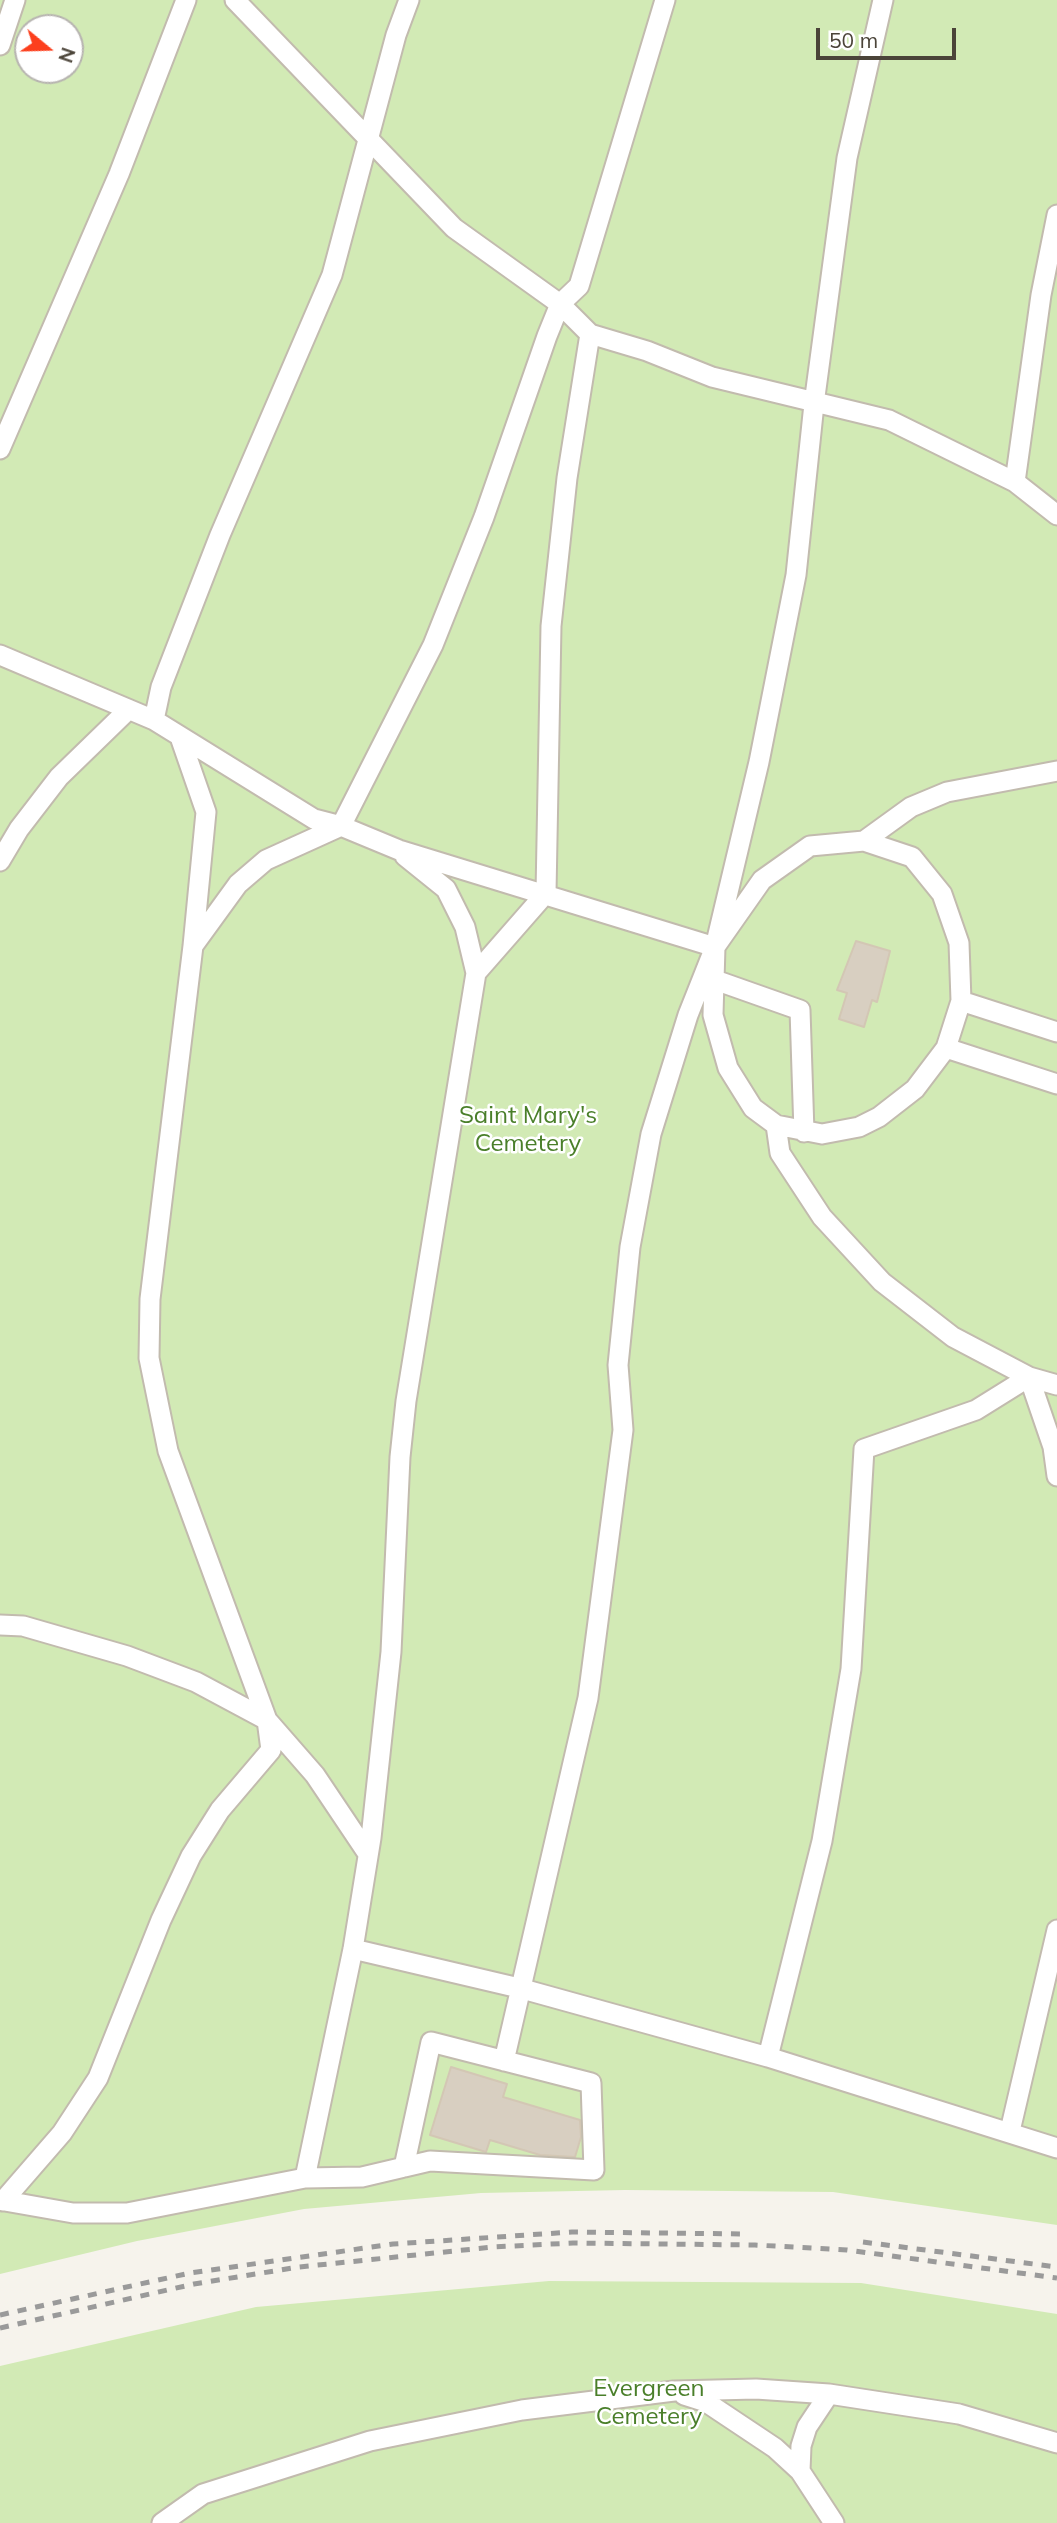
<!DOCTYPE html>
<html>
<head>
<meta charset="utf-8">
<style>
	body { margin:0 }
	#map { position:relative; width:1057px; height:2523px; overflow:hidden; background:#f6f3ec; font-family:Mulish,sans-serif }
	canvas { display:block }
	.north { position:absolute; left:14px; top:14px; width:70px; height:70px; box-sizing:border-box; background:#fff; border:2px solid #b7b4b0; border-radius:50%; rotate:109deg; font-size:19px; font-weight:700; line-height:28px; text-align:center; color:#4b4439 }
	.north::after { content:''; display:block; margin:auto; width:24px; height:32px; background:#fc3f1d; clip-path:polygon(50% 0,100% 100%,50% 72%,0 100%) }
	.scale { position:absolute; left:816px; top:28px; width:140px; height:32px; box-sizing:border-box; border:4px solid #4b4439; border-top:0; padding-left:9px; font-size:21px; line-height:24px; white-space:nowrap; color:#4b4439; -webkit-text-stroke:5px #fff; paint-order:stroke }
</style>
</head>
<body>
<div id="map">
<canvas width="1057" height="2523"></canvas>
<div class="north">N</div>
<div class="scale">50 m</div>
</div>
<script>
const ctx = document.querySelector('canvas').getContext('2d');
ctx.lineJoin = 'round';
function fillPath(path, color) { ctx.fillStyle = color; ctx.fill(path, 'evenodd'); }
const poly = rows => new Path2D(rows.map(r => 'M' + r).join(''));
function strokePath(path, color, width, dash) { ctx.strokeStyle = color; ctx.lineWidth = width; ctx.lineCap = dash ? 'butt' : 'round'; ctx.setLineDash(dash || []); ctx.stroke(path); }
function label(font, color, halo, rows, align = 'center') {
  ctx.font = font + ' Mulish,sans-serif'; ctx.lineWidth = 5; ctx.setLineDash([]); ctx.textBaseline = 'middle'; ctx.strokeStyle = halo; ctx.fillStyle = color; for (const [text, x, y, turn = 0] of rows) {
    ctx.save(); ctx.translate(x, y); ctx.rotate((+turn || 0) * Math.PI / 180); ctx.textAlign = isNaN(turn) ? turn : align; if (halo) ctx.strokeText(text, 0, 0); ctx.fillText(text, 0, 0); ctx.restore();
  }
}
const green = poly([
	[0,0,1057,0,1057,2225,833,2192,625,2190,481,2193,304,2209,137,2241,0,2274],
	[28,28,70,28,70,70,28,70],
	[549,2281,861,2283,1057,2314,1057,2523,0,2523,0,2366,256,2307]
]);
const building = poly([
	[856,941,890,951,877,1002,872,1000,864,1027,839,1019,847,993,837,990,856,941],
	[451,2067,507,2084,503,2097,580,2120,581,2137,575,2157,540,2155,490,2140,486,2152,430,2135,451,2067]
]);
const minor = poly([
	[235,0,454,228,560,304,590,334,647,351,712,377,889,420,1015,482,1057,515],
	[0,45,15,0],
	[0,449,119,174,186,0],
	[1015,482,1041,295,1057,215],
	[0,655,154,720,314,819,341,826,399,850,715,947],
	[154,720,161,687,220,535,332,275,396,35,409,0],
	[864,841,912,857,942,894,959,943,961,1001,946,1048,915,1089,879,1117,859,1127,822,1134,776,1125,753,1108,728,1068,713,1015,715,947,762,880,810,846,864,841],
	[864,841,911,807,947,792,1057,771],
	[405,856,446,889,465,927,476,973],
	[0,861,19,829,59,777,128,710],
	[193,946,238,884,266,860,341,826,433,645,484,517,547,336,560,304,579,286,665,0],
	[715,980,800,1010,804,1132],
	[961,1001,1057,1032],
	[946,1048,1057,1084],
	[776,1125,780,1153,822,1217,882,1282,953,1337,1029,1377,1057,1385],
	[0,1625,23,1626,127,1656,196,1682,267,1720,315,1775,368,1854],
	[353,1949,519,1988,768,2057,1057,2148],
	[768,2057,822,1841,851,1669,864,1449,976,1410,1029,1377,1053,1447,1057,1476],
	[504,2061,588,1698,623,1430,618,1365,630,1247,651,1134,688,1015,715,947,759,762,796,575,814,404,847,158,883,0],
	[1010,2131,1057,1930],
	[305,2178,353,1949,371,1838,391,1652,400,1457,406,1401,476,973,546,893,551,626,567,478,590,334],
	[0,2200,73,2213,127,2213,305,2178,362,2177,430,2161,594,2170,591,2083,431,2042,404,2167],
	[3,2201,62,2133,98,2078,161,1920,191,1856,220,1810,271,1750,267,1720,168,1451,149,1358,150,1299,193,946,206,812,180,737],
	[684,2395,706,2402,775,2448,800,2471,834,2523],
	[800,2471,801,2446,807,2427,829,2394],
	[162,2523,203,2494,370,2441,522,2410,674,2391,756,2389,829,2394,959,2414,1057,2443]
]);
const rail = poly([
	[863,2242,1057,2267],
	[0,2315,190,2273,393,2244,572,2232,747,2234],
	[0,2328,194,2284,299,2267,493,2247,573,2243,755,2245,847,2250,1057,2278]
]);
const parkNames = [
	["Saint Mary's",528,1116],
	["Cemetery",528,1144],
	["Evergreen",649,2389],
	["Cemetery",649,2417]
];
fillPath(green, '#d2eab5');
fillPath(building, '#d8cfc1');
strokePath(building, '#d3c7b4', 2);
strokePath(minor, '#c2bbae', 23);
strokePath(minor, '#fff', 19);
strokePath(rail, '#9a9a9a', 5, [9, 9]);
label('24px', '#4a7f2a', '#fff', parkNames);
</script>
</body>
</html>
